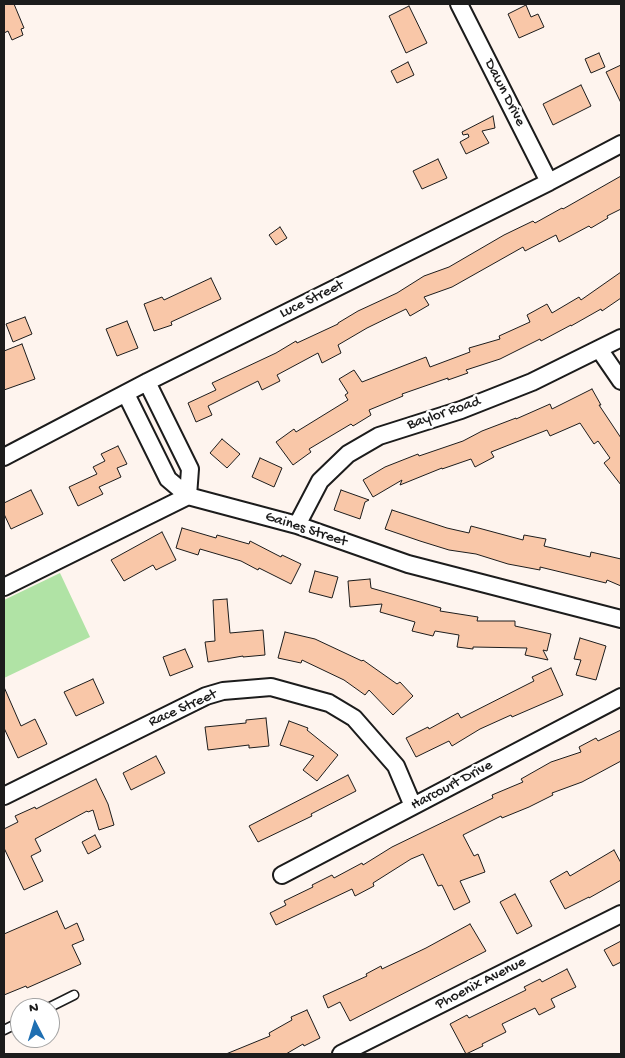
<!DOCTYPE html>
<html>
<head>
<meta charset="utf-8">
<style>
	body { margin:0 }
	#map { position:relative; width:625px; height:1058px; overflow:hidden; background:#fef4ee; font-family:"Gochi Hand",sans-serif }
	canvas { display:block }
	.frame { position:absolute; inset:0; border:5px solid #1c1c1c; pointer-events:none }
	.north { position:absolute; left:10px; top:998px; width:50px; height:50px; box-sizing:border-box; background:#fff; border:1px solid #a4a4a4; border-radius:50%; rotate:355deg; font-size:14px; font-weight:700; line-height:20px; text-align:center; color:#1c1c1c }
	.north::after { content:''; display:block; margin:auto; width:18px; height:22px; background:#1f6fb2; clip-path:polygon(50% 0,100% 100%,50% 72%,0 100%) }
</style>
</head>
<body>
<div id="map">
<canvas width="625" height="1058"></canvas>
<div class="frame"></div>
<div class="north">N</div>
</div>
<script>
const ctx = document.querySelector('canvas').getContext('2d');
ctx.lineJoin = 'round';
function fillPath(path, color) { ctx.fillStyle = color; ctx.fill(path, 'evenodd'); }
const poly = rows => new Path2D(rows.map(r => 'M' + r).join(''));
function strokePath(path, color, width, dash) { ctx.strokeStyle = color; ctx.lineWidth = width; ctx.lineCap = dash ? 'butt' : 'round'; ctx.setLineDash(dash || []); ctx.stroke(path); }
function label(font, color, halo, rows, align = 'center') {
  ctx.font = font + ' "Gochi Hand",sans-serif'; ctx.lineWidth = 5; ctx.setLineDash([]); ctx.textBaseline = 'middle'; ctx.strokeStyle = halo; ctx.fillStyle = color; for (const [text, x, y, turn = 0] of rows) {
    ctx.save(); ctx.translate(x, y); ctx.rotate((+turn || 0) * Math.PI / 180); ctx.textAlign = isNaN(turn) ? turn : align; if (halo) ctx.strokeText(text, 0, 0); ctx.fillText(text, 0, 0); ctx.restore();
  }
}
const green = poly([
	[60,573,90,637,4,678,4,600]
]);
const building = poly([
	[4,4,14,4,24,28,21,29,23,35,12,40,8,31,4,33,4,4],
	[526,5,531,17,538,14,544,27,519,38,508,14,526,5],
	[409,6,427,43,406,53,389,16,409,6],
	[599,53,605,67,591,73,585,59,599,53],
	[408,62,414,75,397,83,391,71,408,62],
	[621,65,621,103,606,72,621,65],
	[581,85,591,106,553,125,543,104,581,85],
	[493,116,495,128,482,131,489,143,466,154,460,142,469,137,468,134,463,135,462,132,493,116],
	[438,159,447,178,422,189,413,171,438,159],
	[621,176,621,209,607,216,608,218,591,228,589,226,559,242,556,235,525,251,523,247,452,287,424,297,429,305,410,316,406,309,367,328,338,345,341,353,322,363,318,353,277,375,280,381,262,390,258,381,208,406,212,415,196,422,188,403,216,390,212,383,276,353,296,341,297,343,338,324,338,323,358,311,397,293,424,276,449,267,504,235,533,221,535,223,562,208,563,209,621,176],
	[280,227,287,238,276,245,269,235,280,227],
	[621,272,621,298,602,311,601,309,571,326,571,325,541,341,540,339,500,359,466,370,468,373,448,380,448,378,402,394,403,396,369,410,371,415,353,426,351,424,309,449,311,452,293,465,276,442,294,429,296,432,348,400,345,395,348,393,339,379,354,370,362,382,426,357,430,367,470,352,469,348,500,339,499,336,530,322,527,315,547,304,552,313,579,297,581,300,621,272],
	[211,278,221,299,171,322,172,325,154,331,144,304,162,297,164,300,211,278],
	[25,317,32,334,13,342,6,324,25,317],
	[127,321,138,348,117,356,106,329,127,321],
	[22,344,35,379,4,390,4,351,22,344],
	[592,389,601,405,599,405,621,438,621,485,604,463,610,458,598,441,594,444,580,423,550,436,547,430,491,452,494,457,475,467,471,459,442,469,442,468,400,485,402,480,373,497,363,480,385,467,418,454,419,456,463,441,482,431,516,418,516,419,550,404,552,409,592,389],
	[222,439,240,454,227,468,210,453,222,439],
	[118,446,127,464,117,468,121,477,99,487,103,494,78,506,69,487,97,474,93,467,105,461,101,454,118,446],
	[260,458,282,468,274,487,252,477,260,458],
	[31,490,43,514,11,529,4,514,4,503,31,490],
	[341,490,369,500,365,502,360,519,334,510,341,490],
	[392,510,447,528,469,533,471,526,523,540,524,535,546,539,544,546,590,557,591,552,621,559,621,586,607,580,606,583,540,567,540,570,508,564,476,554,449,550,420,541,385,529,392,510],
	[182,528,216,538,217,535,249,544,250,541,281,557,282,555,301,564,291,584,259,568,258,570,241,561,200,549,198,555,176,548,182,528],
	[162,532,176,560,156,570,153,565,124,581,111,560,162,532],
	[315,571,338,577,332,598,309,592,315,571],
	[370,579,371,588,441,608,440,611,478,617,477,621,515,621,515,626,551,634,547,651,543,650,548,660,525,655,527,648,473,647,473,649,457,647,459,635,435,631,433,636,412,631,415,622,380,612,382,604,350,607,348,581,370,579],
	[227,599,230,633,263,630,265,655,243,657,243,656,208,662,205,642,215,641,213,600,227,599],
	[285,632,315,639,362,661,363,660,397,684,400,682,413,696,393,715,369,690,365,695,344,680,302,660,301,663,278,658,285,632],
	[580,638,606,646,596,680,576,675,581,660,574,659,580,638],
	[185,649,193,667,170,676,163,657,185,649],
	[551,668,563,695,512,717,511,715,480,729,452,746,449,741,416,757,406,738,428,727,429,729,458,713,461,718,534,681,532,677,551,668],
	[93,679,104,703,76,716,64,692,93,679],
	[4,687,21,726,35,719,47,744,18,758,4,728,4,687],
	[266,718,269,746,249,748,249,745,208,750,205,727,246,723,246,720,266,718],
	[289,721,308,728,307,730,338,755,317,781,303,770,314,756,280,745,289,721],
	[621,730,621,761,582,782,552,793,553,795,529,807,502,818,501,816,463,835,474,856,478,854,485,872,460,881,470,902,454,910,442,885,438,886,423,854,411,859,373,883,374,886,355,896,352,889,276,925,270,913,286,905,284,901,313,887,312,885,332,875,334,878,362,863,363,865,392,847,493,798,492,795,523,782,521,779,551,762,581,752,579,747,596,738,598,741,621,730],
	[156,756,165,773,131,790,123,773,156,756],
	[348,775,356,791,311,814,312,816,258,842,249,826,348,775],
	[96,779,108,804,114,825,99,830,93,810,88,812,87,811,35,839,41,851,31,856,43,881,24,890,4,848,4,829,18,822,15,816,35,807,36,809,96,779],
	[95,835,101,847,88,854,82,842,95,835],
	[614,850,621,863,621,880,589,898,589,897,565,909,550,881,567,871,570,876,614,850],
	[515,894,532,926,517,934,500,902,515,894],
	[57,911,65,929,77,923,84,940,72,945,81,964,27,988,26,986,4,995,4,934,57,911],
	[470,924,486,951,350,1021,340,1002,328,1008,323,996,367,976,366,974,381,966,382,969,426,948,470,924],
	[621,941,621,962,613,966,604,950,621,941],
	[567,969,576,987,551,999,555,1007,539,1015,535,1008,502,1024,506,1032,482,1044,483,1046,466,1054,450,1024,467,1015,469,1018,526,990,524,987,540,979,542,982,567,969],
	[307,1010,320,1038,304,1046,303,1044,286,1054,226,1054,270,1036,269,1033,292,1020,291,1017,307,1010]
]);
const service = poly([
	[48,1008,74,995],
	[4,1030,20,1022]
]);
const minor = poly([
	[459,4,549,182],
	[599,349,621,381],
	[147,382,190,469,188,496],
	[126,394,168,479,188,496],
	[4,457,147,382,549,182,621,144],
	[297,525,320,481,348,454,379,436,461,410,532,382,621,338],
	[4,587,188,496,297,525,408,564,621,619],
	[4,796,206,696,223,691,271,687,329,703,354,718,396,766,413,806],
	[282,875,621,697],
	[341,1054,621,914]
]);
const streetNames = [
	["Dawn Drive",504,93,63],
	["Luce Street",312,300,-26],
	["Baylor Road",444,414,-19],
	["Gaines Street",306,530,18],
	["Race Street",183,709,-24],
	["Harcourt Drive",452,786,-28],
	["Phoenix Avenue",481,984,-27]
];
fillPath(green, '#b0e3a5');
fillPath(building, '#f9c7a8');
strokePath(building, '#1c1c1c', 1);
strokePath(service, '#1c1c1c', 11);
strokePath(minor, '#1c1c1c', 20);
strokePath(service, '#fff', 8);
strokePath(minor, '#fff', 16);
label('15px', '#1c1c1c', '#fff', streetNames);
</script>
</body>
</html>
